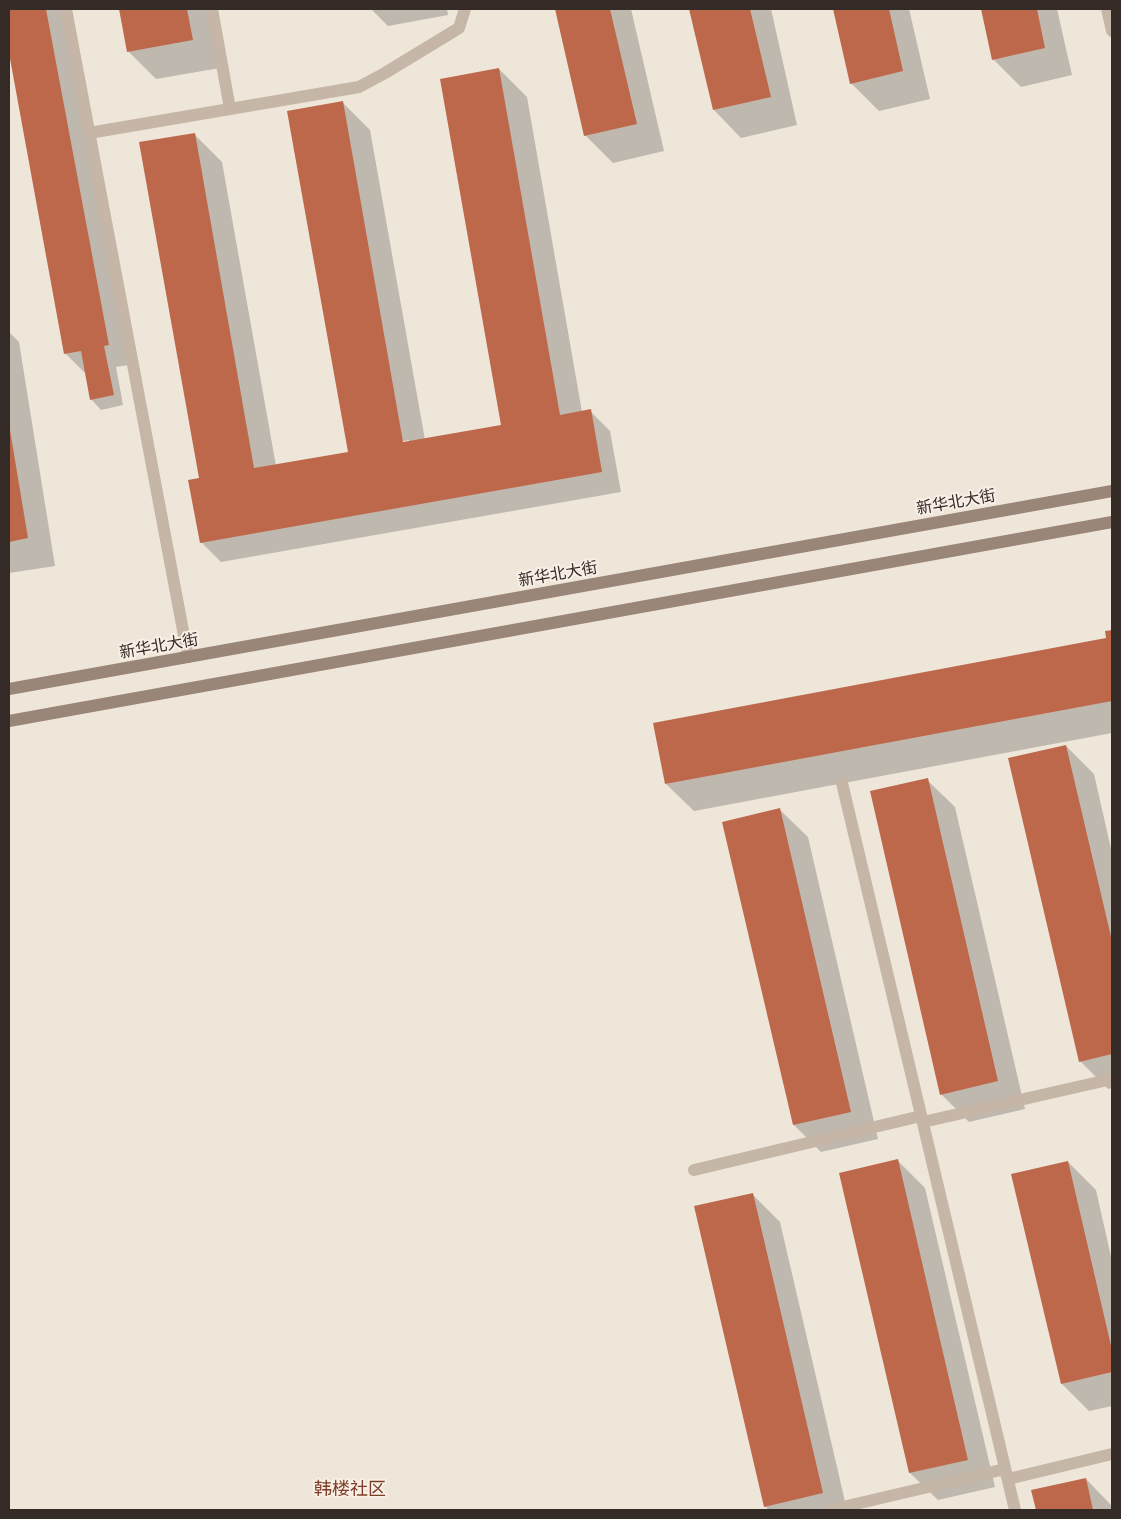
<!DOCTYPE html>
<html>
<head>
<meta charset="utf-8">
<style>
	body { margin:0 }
	#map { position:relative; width:1121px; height:1519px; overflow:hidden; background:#efe6da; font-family:Lato,sans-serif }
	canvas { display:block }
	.frame { position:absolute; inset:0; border:10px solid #342b27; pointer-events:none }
</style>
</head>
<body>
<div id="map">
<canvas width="1121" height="1519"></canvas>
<div class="frame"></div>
</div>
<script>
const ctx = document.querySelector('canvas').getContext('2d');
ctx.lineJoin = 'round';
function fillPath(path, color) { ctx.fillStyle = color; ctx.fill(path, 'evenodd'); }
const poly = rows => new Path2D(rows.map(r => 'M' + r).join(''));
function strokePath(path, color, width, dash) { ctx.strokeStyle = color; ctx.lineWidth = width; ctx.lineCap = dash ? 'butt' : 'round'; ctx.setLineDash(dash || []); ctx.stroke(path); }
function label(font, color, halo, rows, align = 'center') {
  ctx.font = font + ' Lato,"Noto Sans SC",sans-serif'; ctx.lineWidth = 4; ctx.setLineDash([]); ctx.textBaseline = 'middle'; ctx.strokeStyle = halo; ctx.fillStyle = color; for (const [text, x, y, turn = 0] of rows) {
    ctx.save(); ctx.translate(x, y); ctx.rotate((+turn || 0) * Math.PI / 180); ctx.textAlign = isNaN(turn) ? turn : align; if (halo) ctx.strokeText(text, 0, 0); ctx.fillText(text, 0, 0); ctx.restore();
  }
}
const shadow = poly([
	[9,9,62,9,128,365,116,367,123,405,101,410,91,399,85,373,65,353,9,46],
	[121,9,209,9,220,68,156,79,129,52],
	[371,9,447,9,448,15,388,26],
	[556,9,631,9,664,151,613,163,585,135],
	[690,9,771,9,797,125,741,138,714,110],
	[834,9,909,9,930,99,879,111,851,83],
	[982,9,1057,9,1072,75,1021,87,993,59],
	[499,69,527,97,582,412,590,411,610,431,621,492,221,562,201,542,194,134,222,162,276,466,349,453,342,102,370,130,425,440,503,426],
	[409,440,409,442,369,447],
	[9,332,19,342,55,566,9,573],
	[1106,632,1112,632,1112,733,694,811,666,784,1108,639],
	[1066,746,1094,774,1112,853,1112,1088,1108,1089,1080,1061],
	[927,780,955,807,1025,1109,969,1122,941,1094],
	[780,810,808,837,878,1139,821,1152,794,1125,724,823],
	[898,1161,925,1188,995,1487,938,1500,910,1473],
	[1068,1162,1096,1190,1112,1261,1112,1406,1089,1411,1062,1384],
	[752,1194,780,1222,847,1510,769,1510,765,1506],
	[1086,1479,1112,1506,1112,1510,1037,1510,1033,1491]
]);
const building = poly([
	[9,9,46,9,109,345,104,346,114,395,90,400,81,351,64,354,9,53],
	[119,9,187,9,193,40,127,52],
	[555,9,610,9,637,124,584,136],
	[689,9,750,9,771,97,713,110],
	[833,9,889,9,903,71,850,84],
	[981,9,1037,9,1045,48,992,60],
	[499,68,560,415,591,409,602,472,200,543,188,480,199,478,139,142,195,133,254,468,348,452,287,111,343,101,403,442,501,425,440,79],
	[9,424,28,538,9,542],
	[1112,630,1112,701,665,784,653,723,1106,638,1105,631],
	[1066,745,1112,941,1112,1054,1079,1062,1008,758],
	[928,778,998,1081,940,1095,870,791],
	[780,808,851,1112,793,1125,722,822],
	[898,1159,968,1460,909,1473,839,1173],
	[1068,1161,1112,1350,1112,1372,1061,1384,1011,1174],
	[753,1193,823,1493,764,1507,694,1206],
	[1086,1478,1093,1510,1036,1510,1031,1490]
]);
const service = poly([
	[66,9,188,657],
	[212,9,230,109],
	[89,133,359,87,385,73,459,28,465,9],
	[842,783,1015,1510],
	[923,1122,1112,1079],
	[694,1170,921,1116],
	[1008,1479,1112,1454],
	[830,1510,1005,1469]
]);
const tertiary = poly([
	[1107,9,1112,31]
]);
const secondary = poly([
	[9,689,1112,491],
	[9,721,1112,522]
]);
const streetNames = [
	["新华北大街",956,502,-10],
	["新华北大街",558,574,-10],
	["新华北大街",159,646,-10]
];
const neighbourhoodNames = [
	["韩楼社区",350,1489]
];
fillPath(shadow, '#0003');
fillPath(building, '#bd684b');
strokePath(service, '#c6b6a7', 12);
strokePath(tertiary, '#c6b6a7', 12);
strokePath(secondary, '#9a8579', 12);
label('16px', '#342b27', '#f8f0e6', streetNames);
label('18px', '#7c3c26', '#f8f0e6', neighbourhoodNames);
</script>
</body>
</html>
